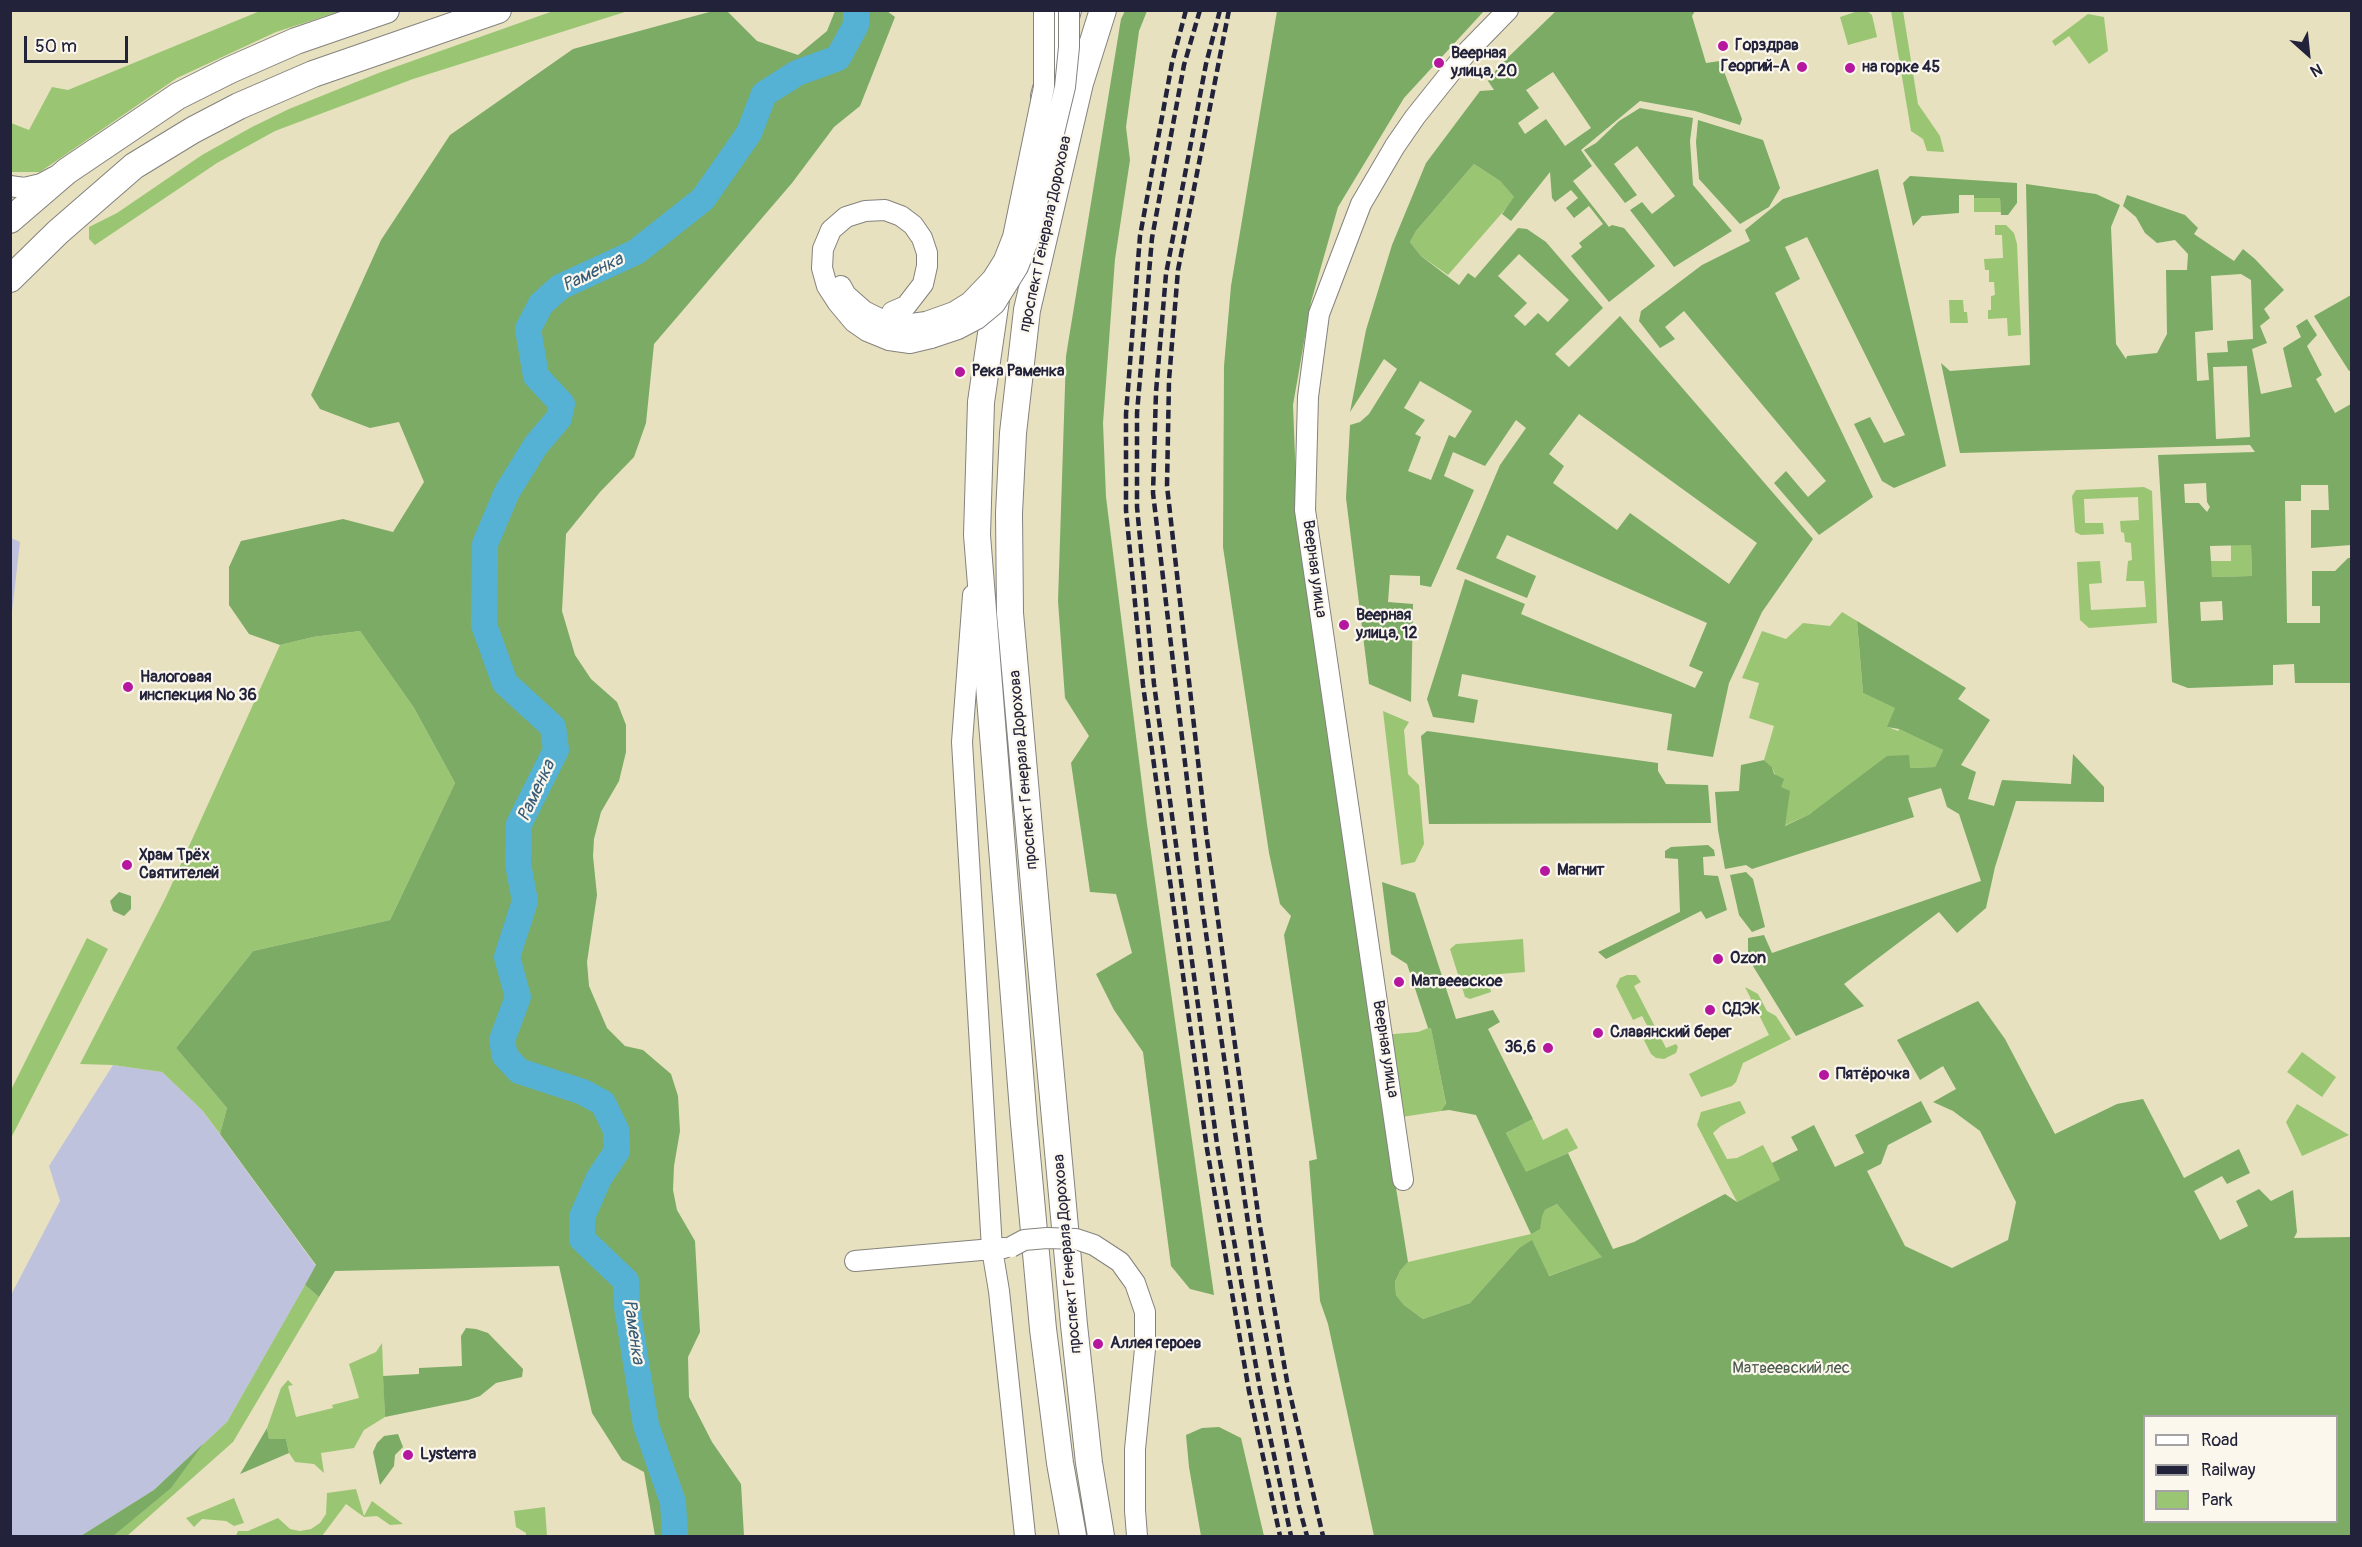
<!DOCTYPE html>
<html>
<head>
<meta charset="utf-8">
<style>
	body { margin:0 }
	#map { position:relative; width:2362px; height:1547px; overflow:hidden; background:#e7e1bf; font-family:Pangolin,sans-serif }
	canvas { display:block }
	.frame { position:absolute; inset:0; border:12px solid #22223b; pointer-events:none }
	.legend { position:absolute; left:2143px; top:1415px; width:195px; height:108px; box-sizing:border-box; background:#fbf7ec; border:2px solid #a4a2a5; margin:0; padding:8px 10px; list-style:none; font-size:18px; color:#22223b }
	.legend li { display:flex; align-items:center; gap:12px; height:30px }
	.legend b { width:30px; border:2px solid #a4a2a5 }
	.north { position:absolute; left:2278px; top:24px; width:60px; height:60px; -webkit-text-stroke:4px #fbf7ec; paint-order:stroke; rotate:153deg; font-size:16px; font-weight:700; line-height:24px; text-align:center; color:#22223b }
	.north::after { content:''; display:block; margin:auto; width:21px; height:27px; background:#22223b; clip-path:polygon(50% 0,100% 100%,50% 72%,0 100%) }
	.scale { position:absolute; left:24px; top:36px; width:104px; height:27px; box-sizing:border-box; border:3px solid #22223b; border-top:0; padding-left:8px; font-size:18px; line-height:21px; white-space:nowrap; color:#22223b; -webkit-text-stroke:4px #fbf7ec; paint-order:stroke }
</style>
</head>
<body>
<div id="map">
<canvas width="2362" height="1547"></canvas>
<div class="frame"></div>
<ul class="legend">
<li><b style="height:8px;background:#fff"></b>Road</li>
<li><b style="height:8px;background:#22223b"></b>Railway</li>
<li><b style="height:16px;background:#9ac673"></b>Park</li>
</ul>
<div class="north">N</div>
<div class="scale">50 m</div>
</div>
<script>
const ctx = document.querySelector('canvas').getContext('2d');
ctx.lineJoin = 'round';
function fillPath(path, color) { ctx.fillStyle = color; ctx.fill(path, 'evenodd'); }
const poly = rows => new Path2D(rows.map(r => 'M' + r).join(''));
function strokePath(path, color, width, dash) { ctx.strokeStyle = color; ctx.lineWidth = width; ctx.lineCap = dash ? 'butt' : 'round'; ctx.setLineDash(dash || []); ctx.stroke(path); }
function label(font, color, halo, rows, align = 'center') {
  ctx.font = font + ' Pangolin,sans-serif'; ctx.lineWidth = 4.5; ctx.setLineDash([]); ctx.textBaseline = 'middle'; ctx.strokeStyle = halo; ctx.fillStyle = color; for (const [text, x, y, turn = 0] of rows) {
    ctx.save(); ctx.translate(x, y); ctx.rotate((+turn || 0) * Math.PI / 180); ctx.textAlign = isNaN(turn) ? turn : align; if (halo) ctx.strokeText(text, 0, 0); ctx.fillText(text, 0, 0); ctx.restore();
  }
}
const industrial = poly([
	[11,538,20,542,11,620],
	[113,1065,162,1072,202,1110,316,1266,227,1422,154,1490,81,1536,11,1536,11,1295,60,1201,49,1166]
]);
const green = poly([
	[556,10,628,11,413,79,275,131,217,163,95,245,89,239,89,227,117,213,202,155,252,127,289,109,381,72],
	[1861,10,1867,11,1872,15,1877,37,1848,45,1840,17],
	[260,11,341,11,276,32,177,78,40,172,11,172,11,123,29,130,52,87,68,90],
	[1891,11,1903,11,1918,104,1940,136,1944,152,1927,151,1923,139,1911,131],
	[2088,14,2104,17,2108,51,2089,64,2069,36,2055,46,2052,41],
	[1474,164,1500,181,1515,198,1448,275,1421,256,1410,242,1416,231],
	[1974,198,2000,198,2001,212,1974,212],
	[1995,225,2006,225,2014,233,2017,244,2021,335,2008,336,2007,318,1988,319,1988,310,1991,310,1991,296,1995,295,1994,282,1989,282,1989,270,1985,270,1984,259,2003,258,2002,235,1995,235],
	[1949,300,1963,300,1964,312,1967,312,1968,323,1950,323],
	[2144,487,2152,491,2157,623,2089,628,2080,620,2077,562,2100,561,2102,583,2089,584,2091,610,2146,607,2144,581,2126,581,2128,561,2132,560,2131,543,2125,542,2124,533,2121,532,2120,521,2139,520,2138,497,2084,499,2085,523,2103,523,2104,534,2081,535,2075,532,2072,496,2076,490],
	[2231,545,2251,545,2252,576,2212,577,2210,561,2231,561],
	[1842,612,1857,621,1863,693,1896,708,1888,727,1898,731,1899,729,1943,750,1935,767,1910,768,1784,826,1780,787,1772,767,1764,760,1774,726,1749,718,1759,683,1742,678,1762,631,1786,639,1803,623,1830,626],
	[360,631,414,708,455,783,390,920,253,951,176,1048,227,1108,220,1134,202,1110,162,1072,113,1065,80,1064,166,897,280,645,313,637],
	[1383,711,1409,722,1404,730,1408,774,1419,785,1424,844,1415,862,1401,865],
	[87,938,108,949,11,1138,11,1090],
	[1523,939,1525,972,1487,975,1491,992,1470,999,1465,997,1450,949,1456,944],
	[1627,975,1636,975,1641,982,1634,986,1666,1048,1676,1044,1678,1047,1676,1053,1664,1059,1656,1058,1651,1054,1642,1036,1650,1031,1642,1016,1633,1020,1616,986,1620,978],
	[1745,987,1758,994,1767,1011,1776,1016,1791,1039,1743,1063,1736,1082,1732,1086,1701,1097,1689,1074,1769,1035],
	[1431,1027,1446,1105,1441,1111,1395,1118,1382,1035,1418,1032],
	[2302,1052,2336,1077,2322,1097,2287,1072],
	[1740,1101,1746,1113,1721,1126,1713,1133,1727,1159,1737,1158,1763,1145,1781,1180,1737,1202,1697,1125,1701,1112],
	[2297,1104,2349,1135,2302,1156,2286,1122],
	[1533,1119,1543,1140,1567,1128,1578,1148,1526,1173,1506,1133],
	[1557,1204,1603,1257,1548,1276,1532,1241,1519,1248,1470,1303,1423,1319,1404,1305,1396,1295,1395,1282,1400,1271,1408,1262,1531,1234,1545,1210],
	[305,1285,319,1297,233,1442,127,1536,81,1536,154,1490,227,1422],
	[382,1343,385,1417,364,1430,354,1448,321,1453,324,1473,314,1464,295,1462,289,1453,286,1439,269,1439,267,1428,281,1388,288,1380,293,1385,288,1386,296,1417,333,1408,332,1405,359,1398,349,1364,376,1352],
	[356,1489,364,1516,372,1501,403,1524,390,1525,377,1516,364,1517,346,1504,322,1536,236,1536,238,1531,248,1531,278,1518,290,1529,300,1531,311,1529,320,1523,326,1514,327,1493],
	[234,1498,244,1523,234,1526,226,1521,202,1519,194,1527,186,1518],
	[545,1507,547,1536,526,1536,526,1533,516,1527,514,1511]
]);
const forest = poly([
	[1557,10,1695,11,1692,16,1706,63,1720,61,1742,119,1740,125,1695,111,1640,101,1581,150,1592,166,1573,181,1609,227,1612,225,1624,228,1655,266,1609,302,1571,256,1582,247,1579,243,1603,224,1589,206,1574,218,1566,208,1578,198,1571,190,1555,202,1552,198,1550,172,1511,221,1502,214,1514,197,1500,181,1474,164,1416,231,1410,242,1421,256,1459,285,1468,273,1475,278,1518,228,1527,229,1546,242,1603,308,1555,354,1569,367,1620,316,1813,539,1762,612,1729,683,1713,757,1667,750,1672,714,1462,674,1458,696,1478,700,1474,723,1433,717,1427,699,1465,579,1525,604,1521,614,1695,688,1703,672,1689,666,1707,623,1507,535,1496,558,1536,576,1527,598,1456,569,1500,465,1526,428,1516,420,1485,466,1453,452,1444,476,1474,490,1431,587,1420,585,1420,576,1390,575,1388,602,1413,604,1411,702,1369,684,1346,498,1350,425,1360,422,1369,414,1397,369,1384,359,1350,412,1366,330,1392,245,1426,163,1480,91,1494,90,1488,81,1499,66],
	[1553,72,1591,128,1565,146,1546,119,1525,134,1518,123,1539,108,1526,90],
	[1519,254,1569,300,1548,322,1538,313,1525,326,1514,316,1527,303,1498,276],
	[1420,381,1472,411,1455,438,1449,435,1431,480,1408,471,1421,437,1415,434,1425,420,1404,408],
	[1579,414,1757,543,1729,584,1630,513,1617,530,1553,483,1564,466,1549,454],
	[727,11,757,41,798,55,827,31,835,11,887,11,895,17,860,106,834,127,792,183,654,344,646,423,634,457,600,492,566,534,562,611,575,655,591,679,617,702,626,725,626,752,619,781,601,812,594,839,593,856,597,895,587,962,589,986,607,1028,625,1046,643,1050,671,1074,678,1096,680,1131,674,1166,673,1190,677,1210,695,1241,700,1332,688,1357,689,1397,712,1442,741,1484,744,1536,655,1536,644,1472,622,1460,592,1413,559,1266,335,1271,319,1297,305,1285,316,1265,220,1134,227,1108,176,1048,253,951,390,920,455,783,414,708,360,631,313,637,280,645,249,634,229,605,229,567,241,541,343,519,393,532,424,482,399,422,370,428,320,409,311,395,381,240,450,135,573,49,713,11],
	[1125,11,1147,11,1139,31,1126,127,1130,160,1115,259,1103,423,1106,497,1147,824,1214,1295,1190,1289,1171,1266,1143,1052,1114,1010,1096,974,1132,953,1116,894,1090,892,1071,763,1089,736,1065,698,1058,601,1066,356,1121,19],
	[1277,11,1484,11,1404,98,1338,207,1311,302,1293,405,1297,507,1385,1120,1408,1262,1400,1271,1395,1282,1396,1295,1404,1305,1423,1319,1470,1303,1519,1248,1532,1240,1549,1276,1602,1257,1557,1204,1545,1210,1542,1216,1540,1229,1531,1234,1476,1115,1449,1110,1441,1111,1446,1104,1431,1028,1428,1028,1407,964,1391,954,1382,882,1415,893,1456,1019,1493,1010,1500,1022,1488,1029,1533,1119,1506,1133,1526,1172,1568,1153,1613,1249,1634,1242,1725,1194,1737,1202,1780,1180,1772,1163,1798,1150,1791,1137,1814,1125,1835,1167,1864,1153,1855,1135,1921,1101,1932,1122,1888,1145,1881,1164,1867,1171,1905,1246,1952,1268,2008,1240,2016,1202,1980,1131,1953,1111,1933,1102,1956,1089,1943,1066,1920,1080,1897,1040,1978,1001,2005,1039,2055,1134,2117,1104,2143,1099,2184,1178,2239,1149,2250,1173,2227,1184,2222,1176,2194,1191,2220,1240,2248,1226,2236,1201,2259,1189,2271,1201,2293,1190,2297,1232,2294,1238,2351,1237,2351,1536,1374,1536,1328,1324,1320,1301,1309,1161,1317,1159,1284,935,1291,916,1280,904,1269,853,1223,547,1224,366,1231,286],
	[2144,1416,2336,1416,2336,1522,2144,1522],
	[1640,108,1693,118,1690,141,1693,185,1732,231,1674,267,1630,210,1642,202,1652,214,1675,196,1637,146,1614,164,1637,195,1625,203,1584,150,1596,143,1619,121],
	[1698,120,1763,140,1780,188,1769,207,1740,224,1699,179,1696,142],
	[1878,169,1946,466,1894,488,1882,481,1854,424,1870,417,1884,443,1905,435,1807,237,1785,247,1800,279,1775,293,1873,497,1819,535,1774,483,1786,471,1808,497,1826,481,1684,311,1665,327,1675,339,1660,348,1639,321,1641,311,1702,265,1750,241,1745,230,1783,199],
	[1910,176,2017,183,2017,203,2008,215,2001,215,2000,198,1974,198,1974,195,1959,195,1959,213,1922,216,1913,226,1903,183],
	[2026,184,2096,194,2120,205,2111,227,2116,344,2126,359,2127,356,2157,353,2167,334,2166,270,2187,270,2188,254,2175,240,2157,243,2145,233,2136,217,2123,206,2127,195,2185,215,2198,228,2194,234,2234,261,2243,249,2255,259,2284,290,2264,309,2270,318,2260,326,2267,343,2252,349,2261,394,2292,387,2283,348,2301,337,2296,326,2307,319,2317,335,2307,346,2322,375,2316,379,2335,413,2351,404,2351,545,2311,548,2311,510,2329,510,2328,485,2301,485,2301,501,2285,501,2287,623,2320,623,2320,606,2312,606,2312,571,2335,571,2348,558,2351,558,2351,683,2295,683,2294,664,2273,665,2273,685,2188,688,2172,682,2158,455,2255,452,2250,445,1960,453,1941,363,1950,371,2030,365],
	[2241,274,2251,280,2253,339,2227,341,2228,352,2207,353,2209,380,2197,381,2195,332,2213,330,2211,276],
	[2247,366,2250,437,2216,439,2213,367],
	[2206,483,2207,502,2210,507,2207,512,2199,503,2185,503,2184,484],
	[2251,545,2252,576,2212,577,2210,546],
	[2222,601,2223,620,2201,621,2200,602],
	[2351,295,2352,369,2349,371,2314,316],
	[1857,621,1966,688,1958,699,1990,720,1961,765,1976,772,1968,799,1994,806,2002,780,2071,784,2073,754,2104,787,2104,802,2016,801,1995,867,1986,908,1957,933,1939,912,1844,984,1864,1006,1796,1036,1748,958,1748,938,1764,935,1772,953,1981,881,1959,814,1947,807,1941,788,1908,798,1914,817,1752,869,1746,865,1725,869,1718,830,1715,792,1739,791,1741,765,1764,760,1772,767,1774,774,1784,779,1781,787,1790,791,1785,826,1810,814,1887,756,1909,755,1910,768,1935,767,1943,750,1899,729,1887,727,1895,708,1863,693],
	[1427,731,1658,763,1658,771,1666,784,1708,785,1711,823,1429,824,1421,736],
	[1708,845,1714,850,1715,856,1703,857,1704,875,1718,876,1727,910,1706,919,1701,911,1606,959,1598,952,1680,912,1678,859,1665,858,1665,851,1671,847],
	[1746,872,1753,879,1765,927,1752,932,1739,915,1730,875],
	[119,892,131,896,131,909,124,916,113,911,110,901],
	[466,1328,476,1329,488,1333,523,1369,522,1377,496,1383,480,1396,468,1400,385,1417,383,1376,419,1374,419,1368,462,1366,461,1336],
	[1219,1427,1241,1438,1264,1536,1201,1536,1189,1467,1186,1435,1202,1428],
	[267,1428,269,1439,286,1439,289,1453,240,1474],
	[398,1434,403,1447,395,1455,394,1466,380,1485,373,1452,377,1443,384,1436],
	[203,1444,171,1488,113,1536,81,1536,154,1490]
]);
const river = poly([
	[675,1536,673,1502,646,1425,627,1307,626,1281,582,1239,582,1217,599,1178,617,1151,616,1130,603,1103,583,1092,519,1071,505,1056,502,1040,518,997,507,957,525,901,518,864,519,824,556,750,553,727,505,683,484,625,485,544,507,492,536,445,559,418,562,404,536,376,528,329,541,304,560,287,636,252,703,199,749,133,764,94,797,73,838,58,856,25,856,10]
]);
const minor = poly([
	[10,186,24,188,41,184,54,177],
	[841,286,846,295,864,311,884,321,904,325,926,322],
	[892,312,906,306,923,284,927,266,927,253,922,238,913,225,901,216,885,210,865,211,846,217,831,230,823,249,822,268,827,286,838,303,854,322,867,331,889,340,910,343,931,338],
	[973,595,962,742,992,1249,999,1291,1025,1536],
	[1403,1180,1305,510,1308,397,1319,314,1361,204,1395,146,1415,117,1467,52,1508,10],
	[855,1261,1004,1248],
	[1135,1510,1137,1536]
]);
const major = poly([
	[1044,96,1068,10],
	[10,220,67,171,178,96,230,70,296,41,386,10],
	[10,279,58,232,134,166,193,130,239,106,313,74,498,10],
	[998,286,981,402,977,535,1024,1123,1043,1329,1060,1463,1073,1536],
	[1101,1536,1089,1463,1074,1325,1047,1032,1010,613,1009,513,1013,433,1027,310,1080,83,1103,10]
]);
const rail = poly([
	[1186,10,1172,63,1140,236,1126,414,1126,510,1143,685,1207,1149,1249,1391,1280,1536],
	[1200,10,1184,65,1152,238,1137,413,1137,507,1154,684,1217,1144,1260,1389,1291,1536],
	[1220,10,1206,64,1166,274,1156,392,1153,493,1202,906,1260,1305,1299,1507,1307,1536],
	[1229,10,1178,270,1169,380,1167,486,1206,832,1259,1221,1287,1381,1323,1536]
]);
const minorBridge = poly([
	[926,322,954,312,970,302,992,279,1004,260,1013,237,1044,87,1044,10],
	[931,338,958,329,977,319,995,304,1018,267,1028,241,1065,87,1069,47,1069,10],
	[1011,1247,1024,1240,1047,1238,1076,1239,1094,1245,1120,1262,1135,1283,1145,1312,1145,1349,1135,1449,1135,1510]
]);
const markers = [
	[1723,46,6,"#b5179e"],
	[1439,63,6,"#b5179e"],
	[1802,67,6,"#b5179e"],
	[1850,68,6,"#b5179e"],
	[960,372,6,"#b5179e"],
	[1344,625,6,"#b5179e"],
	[128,687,6,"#b5179e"],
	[127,865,6,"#b5179e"],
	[1545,871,6,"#b5179e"],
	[1718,959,6,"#b5179e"],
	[1399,982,6,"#b5179e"],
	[1710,1010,6,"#b5179e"],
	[1598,1033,6,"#b5179e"],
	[1548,1048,6,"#b5179e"],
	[1824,1075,6,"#b5179e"],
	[1098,1344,6,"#b5179e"],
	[408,1455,6,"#b5179e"]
];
const poiNames = [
	["Горздрав",1735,46],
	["Веерная",1451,54],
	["улица, 20",1451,72],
	["Георгий-А",1790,67,"right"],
	["на горке 45",1862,68],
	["Река Раменка",972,372],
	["Веерная",1356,616],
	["улица, 12",1356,634],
	["Налоговая",140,678],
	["инспекция № 36",140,696],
	["Храм Трёх",139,856],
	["Святителей",139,874],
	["Магнит",1557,871],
	["Ozon",1730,959],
	["Матвеевское",1411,982],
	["СДЭК",1722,1010],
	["Славянский берег",1610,1033],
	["36,6",1536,1048,"right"],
	["Пятёрочка",1836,1075],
	["Аллея героев",1110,1344],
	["Lysterra",420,1455]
];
const streetNames = [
	["проспект Генерала Дорохова",1046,234,-78],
	["Веерная улица",1314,569,82],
	["проспект Генерала Дорохова",1024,770,-95],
	["Веерная улица",1385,1049,81],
	["проспект Генерала Дорохова",1068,1254,-95]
];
const parkNames = [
	["Матвеевский лес",1791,1369]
];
const waterNames = [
	["Раменка",593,273,-26],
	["Раменка",537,791,-65],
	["Раменка",633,1332,82]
];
fillPath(industrial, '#bec2dd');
fillPath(green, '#9ac673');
fillPath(forest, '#7bab65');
strokePath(river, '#56b2d4', 26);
strokePath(minor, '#84827d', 22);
strokePath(major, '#84827d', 28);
strokePath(minor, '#fff', 20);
strokePath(major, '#fff', 26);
strokePath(rail, '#22223b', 4.5, [9, 4.5]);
strokePath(minorBridge, '#84827d', 22, []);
strokePath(minorBridge, '#fff', 20);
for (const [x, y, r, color] of markers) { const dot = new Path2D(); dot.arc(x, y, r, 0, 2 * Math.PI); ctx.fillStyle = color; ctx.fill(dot); strokePath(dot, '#fbf7ec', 2); }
label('bold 16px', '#22223b', '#fbf7ec', poiNames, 'left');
label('16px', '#22223b', '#fbf7ec', streetNames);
label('16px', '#4c5b4f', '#fbf7ec', parkNames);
label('italic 18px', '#375c78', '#fbf7ec', waterNames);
</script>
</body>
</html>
